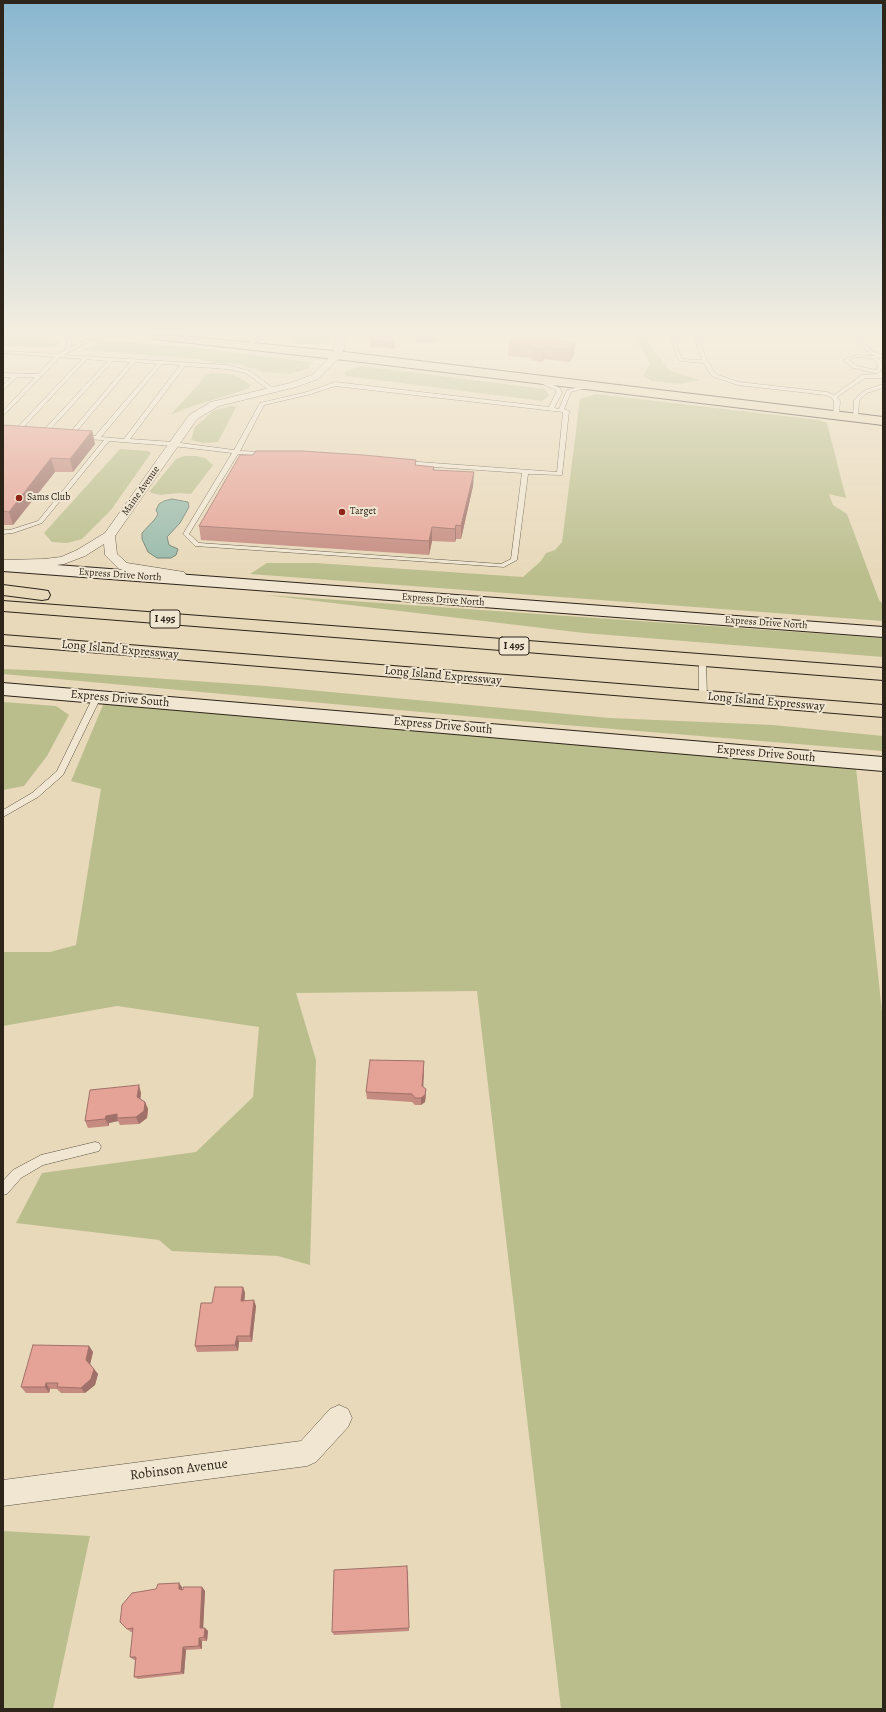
<!DOCTYPE html>
<html>
<head>
<meta charset="utf-8">
<style>
	body { margin:0 }
	#map { position:relative; width:886px; height:1712px; overflow:hidden; background:#e8d9ba; font-family:Alegreya,serif }
	canvas { display:block }
	.frame { position:absolute; inset:0; border:4px solid #2d241a; pointer-events:none }
</style>
</head>
<body>
<div id="map">
<canvas width="886" height="1712"></canvas>
<div class="frame"></div>
</div>
<script>
const ctx = document.querySelector('canvas').getContext('2d');
ctx.lineJoin = 'round';
function fillPath(path, color) { ctx.fillStyle = color; ctx.fill(path, 'evenodd'); }
const poly = rows => new Path2D(rows.map(r => 'M' + r).join(''));
function strokePath(path, color, width, dash) { ctx.strokeStyle = color; ctx.lineWidth = width; ctx.lineCap = dash ? 'butt' : 'round'; ctx.setLineDash(dash || []); ctx.stroke(path); }
function label(font, color, halo, rows, align = 'center') {
  ctx.font = font + ' Alegreya,serif'; ctx.lineWidth = 4; ctx.setLineDash([]); ctx.textBaseline = 'middle'; ctx.strokeStyle = halo; ctx.fillStyle = color; for (const [text, x, y, turn = 0] of rows) {
    ctx.save(); ctx.translate(x, y); ctx.rotate((+turn || 0) * Math.PI / 180); ctx.textAlign = isNaN(turn) ? turn : align; if (halo) ctx.strokeText(text, 0, 0); ctx.fillText(text, 0, 0); ctx.restore();
  }
}
const green = poly([
	[3,336,54,339,60,342,54,347,3,347],
	[288,336,331,336,331,342,318,345,299,344,292,342],
	[632,336,644,336,670,371,700,380,679,384,652,381,643,376,650,363,637,341],
	[102,340,198,348,311,362,309,368,291,374,264,372,242,365,215,363,198,359,82,350],
	[361,366,545,389,549,396,542,401,346,376,344,372],
	[211,373,230,374,242,379,251,385,248,389,193,406,170,415,200,383,203,377],
	[596,394,819,420,827,423,846,498,829,494,833,505,847,514,879,600,883,604,883,621,250,574,267,563,316,563,523,577,541,561,546,553,555,550,562,542,580,399],
	[231,406,236,407,218,442,203,443,191,440,195,427,213,411],
	[120,449,148,451,151,453,111,510,82,539,67,543,52,542,44,533],
	[184,456,196,456,205,458,213,465,191,494,179,493,160,495,149,492,176,459],
	[266,595,883,638,883,657,584,633],
	[3,669,53,671,266,686,610,718,773,725,883,736,883,751,553,724,3,674],
	[106,698,856,768,883,1021,883,1709,561,1709,477,991,296,993,316,1060,310,1265,278,1256,172,1251,159,1240,16,1223,42,1173,196,1152,253,1097,259,1027,117,1006,3,1026,3,952,50,952,76,945,101,789,71,781],
	[3,702,56,706,69,715,47,756,24,786,3,790],
	[3,1531,90,1536,53,1709,3,1709]
]);
const water = poly([
	[172,499,188,502,189,507,180,523,167,537,169,545,178,549,176,555,171,558,157,558,148,552,142,539,142,533,155,519,158,514,156,510,159,504,164,501,172,499]
]);
const service = poly([
	[64,336,68,336,72,339,71,347,80,342,105,336,111,336,84,344,64,355,227,365,250,371,274,389,274,391,270,391,246,373,227,369,185,366,130,439,173,442,234,450,260,403,307,392,335,382,549,407,556,393,556,390,536,381,535,380,538,378,560,388,562,393,554,408,559,409,567,390,590,384,593,386,571,392,564,409,569,411,562,475,528,474,517,560,504,567,195,546,183,534,232,453,173,446,109,441,42,523,13,533,3,534,3,530,10,530,38,521,104,440,82,439,80,438,80,436,95,436,157,364,135,362,71,438,67,438,67,436,130,362,113,361,44,436,40,436,40,434,108,361,87,359,17,434,13,434,13,432,82,359,60,357,3,416,3,411,35,377,17,377,3,390,3,385,11,377,3,377,3,373,38,374,54,357,3,353,3,351,58,354,65,350,68,339,64,336],
	[162,364,180,365,124,439,101,437,162,364],
	[335,386,563,412,557,472,405,461,402,463,405,465,522,473,511,559,501,564,199,543,189,534,238,454,266,456,269,454,266,452,240,451,264,405,311,394,335,386],
	[259,336,263,336,251,346,247,346,247,344,259,336],
	[670,336,674,336,681,357,683,359,702,360,694,336,698,336,707,361,710,364,714,372,718,375,739,382,827,392,834,395,862,375,879,374,853,368,843,360,856,355,875,356,870,354,854,336,858,336,874,352,883,355,883,357,878,358,883,365,880,371,883,373,883,378,865,378,837,397,840,401,839,415,836,417,833,415,834,401,832,398,826,395,738,385,714,377,710,374,704,363,680,361,677,357,670,336],
	[856,357,873,358,878,366,876,370,857,366,849,360,856,357],
	[883,384,883,388,867,393,859,401,858,417,853,418,854,400,863,391,883,384],
	[699,658,702,658,706,660,707,697,703,699,699,697,699,658],
	[94,695,100,695,101,697,63,775,38,797,3,817,3,810,32,793,57,771,94,695],
	[95,1142,99,1143,101,1147,99,1151,43,1165,21,1178,7,1194,3,1195,3,1181,13,1170,41,1155,95,1142]
]);
const minor = poly([
	[335,336,343,336,345,345,342,355,318,379,296,387,219,406,197,419,115,536,117,554,127,563,184,572,186,575,184,578,180,579,138,574,119,569,105,555,104,544,85,556,64,564,44,567,3,568,3,560,44,559,61,557,77,550,105,533,189,415,211,402,290,383,312,375,333,354,335,345,335,336],
	[339,1405,348,1409,352,1418,348,1427,316,1462,307,1466,3,1506,3,1480,301,1441,330,1409,339,1405]
]);
const secondary = poly([
	[3,561,883,627,883,637,3,571,3,561],
	[3,683,883,757,883,771,3,695,3,683]
]);
const primary = poly([
	[148,336,183,336,353,353,883,417,883,425,353,361,154,339,148,336]
]);
const motorway = poly([
	[3,585,42,590,48,591,50,595,48,599,42,600,3,595,3,585],
	[3,601,883,668,883,680,3,611,3,601],
	[3,635,883,705,883,717,3,645,3,635]
]);
const wall = poly([
	[414,336,435,336,435,342,417,343,414,339],
	[369,337,395,343,395,349,379,347,370,347],
	[575,342,574,354,570,362,544,359,542,362,531,360,532,358,508,356,509,344],
	[3,425,92,431,95,444,73,472,55,472,13,525,3,525],
	[253,455,416,460,416,466,434,467,434,470,473,486,461,539,456,539,455,542,432,541,429,555,201,540,199,526],
	[424,1061,423,1087,426,1096,425,1102,421,1105,415,1105,412,1102,367,1099,366,1092],
	[141,1093,140,1099,145,1102,148,1109,147,1118,139,1124,120,1125,118,1121,109,1123,109,1126,88,1128,85,1121],
	[243,1287,245,1293,244,1301,256,1306,252,1342,239,1342,238,1351,197,1352,195,1346,212,1303],
	[89,1346,93,1352,90,1364,98,1374,95,1385,85,1393,61,1393,57,1389,50,1389,49,1393,26,1393,21,1387],
	[408,1570,409,1631,334,1635,332,1632],
	[182,1587,182,1590,202,1587,205,1591,203,1628,205,1628,208,1631,207,1641,202,1641,202,1649,186,1650,184,1674,138,1679,134,1677,135,1660,134,1660,130,1657,133,1632,131,1632,127,1629]
]);
const shadedWall = poly([
	[575,342,574,354,570,362,571,350],
	[544,347,544,359,542,362,543,349],
	[92,431,95,444,73,472,70,459],
	[51,458,55,472,13,525,9,512],
	[474,472,473,486,461,539,461,526],
	[456,525,456,539,455,542,455,529],
	[432,527,432,541,429,555,429,541],
	[424,1061,424,1068,423,1093,422,1086],
	[139,1085,141,1093,140,1104,137,1097],
	[426,1089,425,1102,421,1105,421,1098],
	[145,1102,148,1109,147,1118,139,1124,136,1117],
	[117,1114,117,1118,118,1121,109,1123,109,1126,105,1119,106,1116],
	[243,1287,245,1293,244,1307,241,1301],
	[254,1300,256,1306,252,1342,250,1336],
	[237,1336,239,1342,238,1351,235,1345],
	[89,1346,93,1352,90,1365,86,1360],
	[94,1369,98,1374,95,1385,85,1393,81,1388],
	[46,1383,50,1389,49,1393,45,1387],
	[179,1583,182,1587,182,1593,179,1589],
	[202,1587,205,1591,203,1631,200,1628],
	[205,1628,208,1631,207,1641,204,1637],
	[199,1638,202,1641,202,1649,199,1646],
	[183,1647,186,1650,184,1674,181,1672]
]);
const building = poly([
	[393,336,395,343,379,341,370,341,369,337,393,336],
	[416,336,435,336,417,337,416,336],
	[513,336,575,342,571,350,544,347,543,349,532,348,533,346,509,344,513,336],
	[3,425,92,431,70,459,51,458,9,512,3,511,3,425],
	[256,451,302,451,363,455,416,460,415,465,434,467,433,470,474,472,461,526,456,525,455,529,432,527,429,541,199,526,240,455,253,455,256,451],
	[370,1060,424,1061,422,1086,426,1089,425,1095,421,1098,415,1098,412,1094,366,1092,370,1060],
	[139,1085,137,1097,145,1102,144,1111,136,1117,117,1118,117,1114,106,1116,105,1119,85,1121,90,1090,139,1085],
	[215,1287,243,1287,241,1301,254,1300,250,1336,237,1336,235,1345,195,1346,201,1303,212,1303,215,1287],
	[33,1345,89,1346,86,1360,94,1369,91,1379,81,1388,57,1387,58,1383,46,1383,45,1387,21,1387,33,1345],
	[407,1566,409,1628,332,1632,334,1570,407,1566],
	[179,1583,179,1589,183,1590,183,1587,202,1587,200,1628,205,1628,204,1637,199,1638,199,1646,183,1647,181,1672,134,1677,136,1657,130,1657,133,1628,127,1629,120,1622,122,1605,132,1593,156,1589,158,1584,179,1583]
]);
const markers = [
	[19,498,4,"#8f2418"],
	[342,512,4,"#8f2418"]
];
const farStreetnames = [
	["Maine Avenue",141,491,-55],
	["Express Drive North",120,575,4],
	["Express Drive North",443,600,4],
	["Express Drive North",766,623,4]
];
const farPoinames = [
	["Sams Club",27,498],
	["Target",350,512]
];
const shields = [
	[165,619,30],
	[514,646,30]
];
const shieldNames = [
	["I 495",165,619],
	["I 495",514,646]
];
const streetNames = [
	["Long Island Expressway",120,650,5],
	["Long Island Expressway",443,676,5],
	["Express Drive South",120,699,5],
	["Long Island Expressway",766,702,5],
	["Express Drive South",443,726,5],
	["Express Drive South",766,754,5]
];
const nearStreetnames = [
	["Robinson Avenue",179,1470,-7]
];
fillPath(green, '#babe8d');
fillPath(water, '#98baab');
strokePath(water, '#6d7e71', 1);
strokePath(service, '#5c5142', 1);
strokePath(minor, '#5c5142', 1);
strokePath(secondary, '#2d241a', 2);
strokePath(primary, '#2d241a', 2);
strokePath(motorway, '#2d241a', 2);
fillPath(service, '#f0e6d2');
fillPath(minor, '#f0e6d2');
fillPath(secondary, '#f0e6d2');
fillPath(primary, '#e8d9ba');
fillPath(motorway, '#e8d9ba');
fillPath(wall, '#c58b81');
fillPath(shadedWall, '#a07169');
fillPath(building, '#e5a296');
strokePath(building, '#a07169', 1);
const sky = ctx.createLinearGradient(0, 0, 0, 575);
sky.addColorStop(0, '#88b6d0');
sky.addColorStop(0.58, '#f5eee0');
sky.addColorStop(1, '#f5eee000');
ctx.fillStyle = sky;
ctx.fillRect(0, 0, 886, 575);
for (const [x, y, r, color] of markers) { const dot = new Path2D(); dot.arc(x, y, r, 0, 2 * Math.PI); ctx.fillStyle = color; ctx.fill(dot); strokePath(dot, '#f0e6d2', 1.5); }
label('10px', '#2d241a', '#f0e6d2', farStreetnames);
label('10px', '#2d241a', '#f0e6d2', farPoinames, 'left');
for (const [x, y, w] of shields) { const box = new Path2D(); box.roundRect(x - w / 2, y - 9, w, 18, 3); ctx.fillStyle = '#f0e6d2'; ctx.fill(box); strokePath(box, '#2d241a', 1); }
label('bold 11px', '#2d241a', null, shieldNames);
label('12px', '#2d241a', '#f0e6d2', streetNames);
label('14px', '#2d241a', '#f0e6d2', nearStreetnames);
</script>
</body>
</html>
